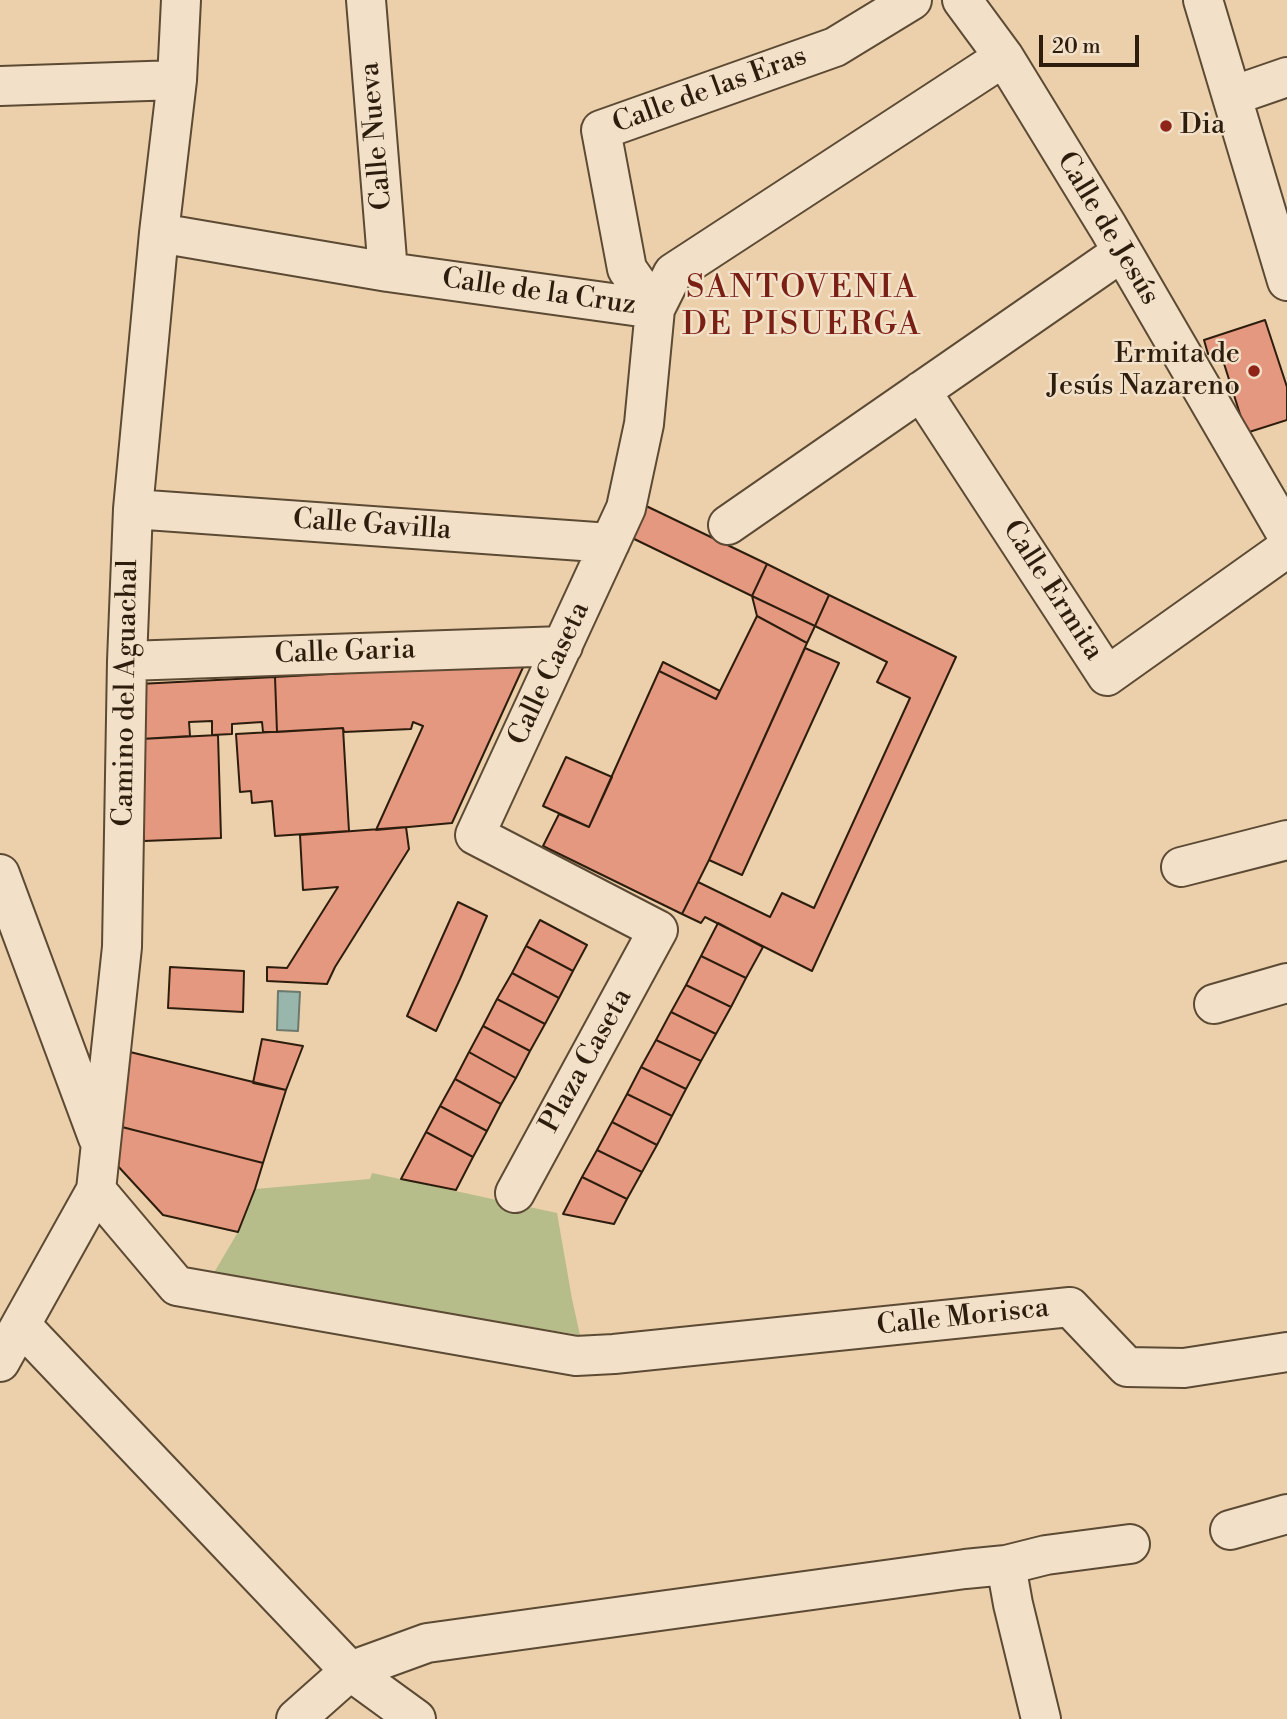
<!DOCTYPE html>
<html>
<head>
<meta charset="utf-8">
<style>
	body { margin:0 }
	#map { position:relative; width:1287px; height:1719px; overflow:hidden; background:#ebd0ab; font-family:"Libre Bodoni",serif }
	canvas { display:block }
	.scale { position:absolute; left:1039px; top:35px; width:100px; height:32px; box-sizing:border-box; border:4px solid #2d1d0d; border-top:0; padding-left:9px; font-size:21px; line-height:24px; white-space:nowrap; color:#2d1d0d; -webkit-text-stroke:5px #f2e0c8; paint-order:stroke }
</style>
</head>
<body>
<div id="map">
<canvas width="1287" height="1719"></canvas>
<div class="scale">20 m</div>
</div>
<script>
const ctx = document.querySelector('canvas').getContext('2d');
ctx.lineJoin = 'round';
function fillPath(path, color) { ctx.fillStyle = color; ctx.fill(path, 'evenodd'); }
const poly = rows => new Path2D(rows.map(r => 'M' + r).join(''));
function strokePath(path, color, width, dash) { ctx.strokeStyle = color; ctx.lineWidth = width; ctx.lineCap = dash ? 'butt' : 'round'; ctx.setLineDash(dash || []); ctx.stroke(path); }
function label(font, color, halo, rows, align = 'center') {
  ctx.font = font + ' "Libre Bodoni",serif'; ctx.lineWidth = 5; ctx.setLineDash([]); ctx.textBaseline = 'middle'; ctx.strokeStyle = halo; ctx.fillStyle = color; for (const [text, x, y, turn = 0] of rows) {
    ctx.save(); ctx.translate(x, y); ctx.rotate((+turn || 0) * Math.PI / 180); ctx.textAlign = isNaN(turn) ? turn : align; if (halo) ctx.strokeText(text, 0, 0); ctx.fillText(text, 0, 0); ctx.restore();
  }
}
const green = poly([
	[372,1173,557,1213,572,1299,580,1335,212,1276,238,1232,255,1189,370,1179]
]);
const water = poly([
	[278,991,300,992,298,1031,277,1030,278,991]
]);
const building = poly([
	[1265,320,1287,387,1287,420,1246,433,1220,351,1208,354,1204,340,1265,320],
	[642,504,767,564,752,596,628,536,642,504],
	[767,564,829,595,815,626,752,596,767,564],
	[829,595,956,657,812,971,705,917,701,923,682,914,698,882,770,917,782,893,814,908,910,698,877,682,887,662,815,626,829,595],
	[752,596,815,626,807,643,757,616,752,596],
	[757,616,807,643,709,860,682,914,543,846,559,814,589,827,659,671,716,699,757,616],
	[805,648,839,663,742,875,709,860,805,648],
	[663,662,720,691,716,699,659,671,663,662],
	[525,663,452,823,376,830,423,726,413,722,411,729,344,732,343,728,277,732,275,677,525,663],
	[275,677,277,732,263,732,262,722,232,724,232,734,212,735,212,721,189,722,190,736,141,739,139,684,275,677],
	[343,728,349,831,275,836,272,801,252,803,251,791,240,792,236,734,343,728],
	[218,735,221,838,144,841,141,739,218,735],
	[566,757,612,777,589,827,543,806,566,757],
	[406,827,409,849,335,967,327,984,267,981,267,967,287,968,338,887,303,890,300,835,406,827],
	[458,902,487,916,460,979,436,1031,407,1016,458,902],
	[540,920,587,945,573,971,526,946,540,920],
	[718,923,763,947,746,978,701,956,718,923],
	[526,946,573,971,559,998,512,973,526,946],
	[701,956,746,978,731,1007,686,985,701,956],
	[170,967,244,971,243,1012,168,1008,170,967],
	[512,973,559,998,545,1024,497,999,512,973],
	[686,985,731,1007,716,1034,671,1012,686,985],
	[497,999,545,1024,530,1051,483,1026,497,999],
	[671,1012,716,1034,701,1061,656,1040,671,1012],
	[483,1026,530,1051,516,1078,469,1052,483,1026],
	[262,1039,303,1046,286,1090,253,1083,262,1039],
	[656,1040,701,1061,686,1089,641,1067,656,1040],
	[130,1052,286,1090,263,1163,122,1127,130,1052],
	[469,1052,516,1078,501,1104,455,1079,469,1052],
	[641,1067,686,1089,672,1116,627,1094,641,1067],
	[455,1079,501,1104,487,1131,440,1106,455,1079],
	[627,1094,672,1116,657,1145,612,1122,627,1094],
	[440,1106,487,1131,473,1157,426,1132,440,1106],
	[612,1122,657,1145,642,1172,597,1150,612,1122],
	[122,1127,263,1163,255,1189,238,1232,163,1215,116,1164,122,1127],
	[426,1132,473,1157,456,1190,401,1179,426,1132],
	[597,1150,642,1172,627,1199,582,1177,597,1150],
	[582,1177,627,1199,614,1224,563,1214,582,1177]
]);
const minor = poly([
	[366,0,388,272],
	[962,0,1004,57,1108,227,1287,535],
	[1203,0,1287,281],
	[0,86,177,80],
	[1232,96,1287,77],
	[159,233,388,272,655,309,673,273,1004,57],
	[921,391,1107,676,1287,548],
	[133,509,610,543],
	[728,525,1122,252],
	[127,661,563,646],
	[1181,867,1287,840],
	[0,874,98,1138],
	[1214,1004,1287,983],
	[96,1190,177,1286,576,1356,614,1354,1070,1307,1127,1367,1184,1368,1287,1352],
	[515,1193,658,930,475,835,626,508,644,424,655,309,627,269,601,130,835,47,912,0],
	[21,1325,350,1671,416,1719],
	[0,1362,96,1190,122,947,127,661,133,509,159,233,177,80,181,0],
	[1230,1530,1287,1514],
	[1006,1565,1013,1604,1041,1719],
	[296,1719,350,1671,427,1643,965,1569,1006,1565,1046,1555,1130,1544]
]);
const markers = [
	[1166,126,7,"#8f2418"],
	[1254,371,7,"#8f2418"]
];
const streetNames = [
	["Calle de las Eras",710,91,-20],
	["Calle Nueva",377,136,-95],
	["Calle de Jesús",1107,229,59],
	["Calle de la Cruz",539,293,8],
	["Calle Gavilla",372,526,4],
	["Calle Ermita",1052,591,57],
	["Calle Garia",345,653,-2],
	["Calle Caseta",550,674,-65],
	["Camino del Aguachal",127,693,-89],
	["Plaza Caseta",587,1061,-61],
	["Calle Morisca",963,1318,-6]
];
const poiNames = [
	["Dia",1180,126],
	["Ermita de",1240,355,"right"],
	["Jesús Nazareno",1240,387,"right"]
];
const quarterNames = [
	["SANTOVENIA",802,289],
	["DE PISUERGA",802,326]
];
fillPath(green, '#b6bc8a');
fillPath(water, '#98b6ac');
strokePath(water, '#6d796c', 2);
fillPath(building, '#e49880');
strokePath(building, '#2d1d0d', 2);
strokePath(minor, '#5c4a34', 42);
strokePath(minor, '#f2e0c8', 38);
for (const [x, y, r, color] of markers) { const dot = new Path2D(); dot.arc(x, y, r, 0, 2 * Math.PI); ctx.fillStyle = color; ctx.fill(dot); strokePath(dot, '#f2e0c8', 2.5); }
label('28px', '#2d1d0d', '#f2e0c8', streetNames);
label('28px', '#2d1d0d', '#f2e0c8', poiNames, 'left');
ctx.letterSpacing = '2px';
label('32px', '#7a1f14', '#f2e0c8', quarterNames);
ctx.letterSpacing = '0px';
</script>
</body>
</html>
